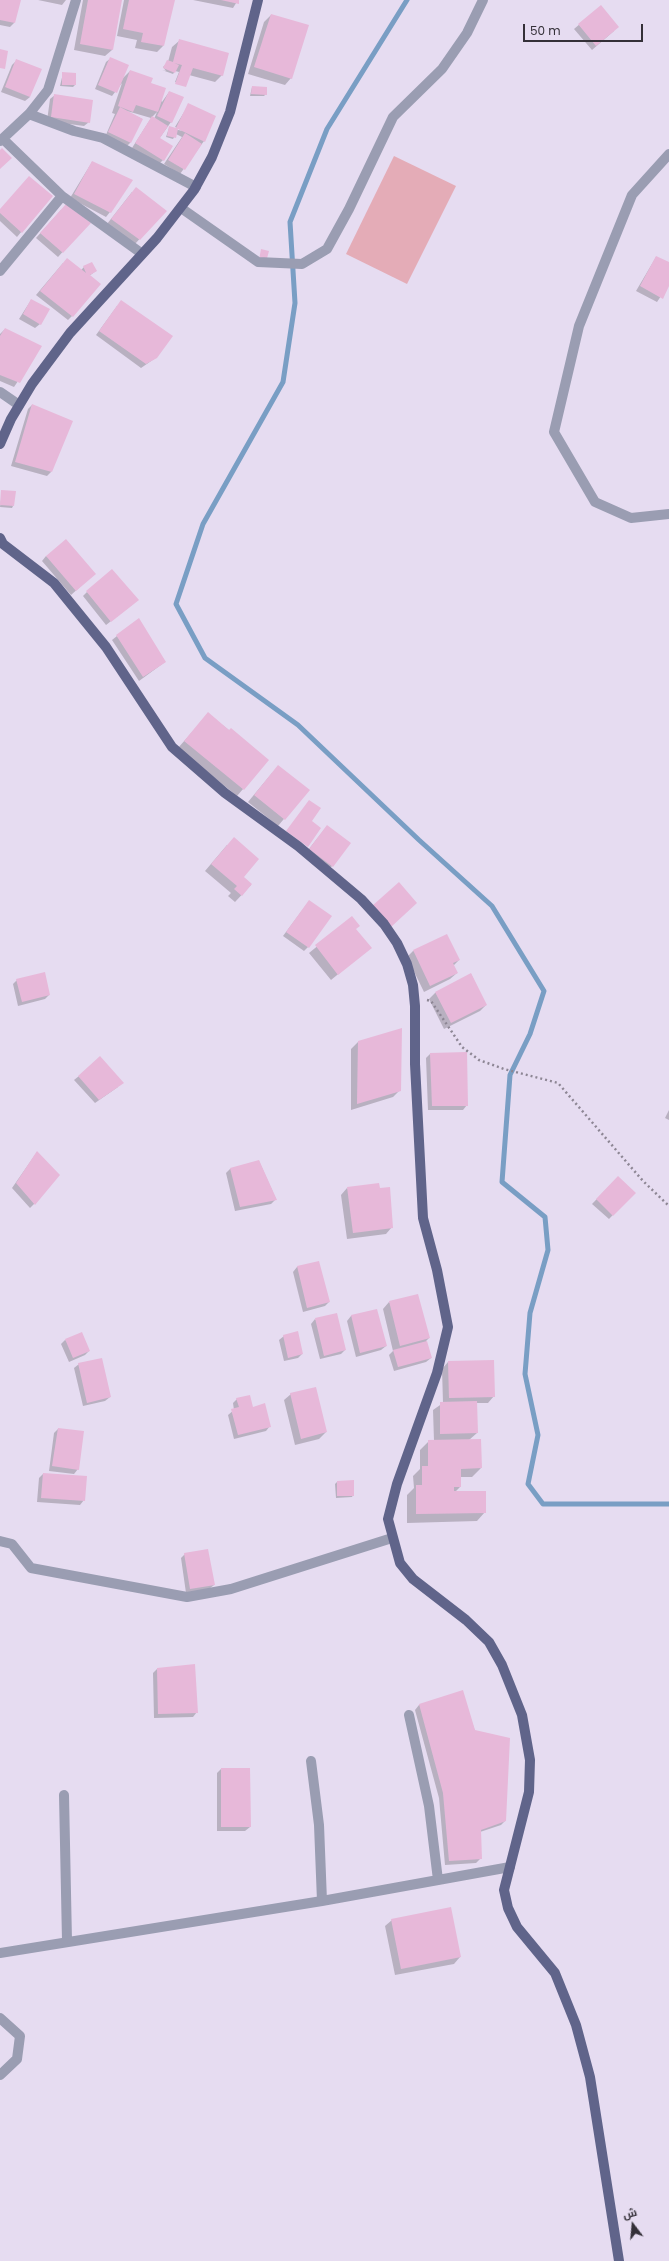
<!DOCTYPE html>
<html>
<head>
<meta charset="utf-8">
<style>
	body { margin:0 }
	#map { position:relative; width:669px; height:2261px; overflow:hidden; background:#e6dcf1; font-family:Poppins,Cairo,sans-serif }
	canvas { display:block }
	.north { position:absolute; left:613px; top:2205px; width:40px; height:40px; -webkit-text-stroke:3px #e6dcf1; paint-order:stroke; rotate:344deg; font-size:11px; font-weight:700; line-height:16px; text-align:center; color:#343038 }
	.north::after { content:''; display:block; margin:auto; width:14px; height:18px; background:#343038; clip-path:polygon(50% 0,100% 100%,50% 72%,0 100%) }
	.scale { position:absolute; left:523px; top:24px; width:120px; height:18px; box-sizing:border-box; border:2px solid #343038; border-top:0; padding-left:5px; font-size:12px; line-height:14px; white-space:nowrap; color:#343038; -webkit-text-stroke:3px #e6dcf1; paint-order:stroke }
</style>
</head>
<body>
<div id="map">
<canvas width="669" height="2261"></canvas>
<div class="north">ش</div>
<div class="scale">50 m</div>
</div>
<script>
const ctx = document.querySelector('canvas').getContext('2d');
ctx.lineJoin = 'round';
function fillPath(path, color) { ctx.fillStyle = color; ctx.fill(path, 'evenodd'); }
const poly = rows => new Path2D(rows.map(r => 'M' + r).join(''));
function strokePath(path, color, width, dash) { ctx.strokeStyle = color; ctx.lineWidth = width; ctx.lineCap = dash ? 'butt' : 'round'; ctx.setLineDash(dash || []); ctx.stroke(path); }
const green = poly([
	[394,156,456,186,407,284,346,254]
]);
const shadow = poly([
	[0,0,20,0,14,23,10,27,0,25],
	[38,0,66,0,62,5],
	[83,0,120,0,112,50,105,56,74,50],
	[124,0,174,0,163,46,157,52,135,48,137,40,117,36],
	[193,0,238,0,233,8],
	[601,6,614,31,592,50,574,29],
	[271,15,291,78,285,85,248,74,264,22],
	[179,41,222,75,215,82,189,75,185,86,175,82,179,72,175,71,173,74,162,70,166,71,163,67,168,62,172,47],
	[111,58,121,80,130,71,150,84,162,102,169,92,171,122,159,139,163,160,159,164,132,148,151,118,127,111,142,119,130,143,126,147,105,137,115,114,112,113,122,83,112,96,95,89,106,62],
	[157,112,154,119,152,117],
	[16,61,30,97,25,101,1,92,12,65],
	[63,73,75,85,73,87,60,86],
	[252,87,266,94,264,96,250,96],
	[55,95,89,122,84,126,47,121,50,99],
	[189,104,204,141,180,174,164,164,182,137,176,134,173,139,166,137,169,128,183,131,175,127],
	[92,162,110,212,106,217,70,198],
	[132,192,165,211,135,244,107,224],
	[51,196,17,237,0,221,0,210],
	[61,210,89,223,58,257,36,238],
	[656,257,669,264,669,284,657,302,636,291],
	[63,263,81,270,84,267,96,271,89,276,72,316,68,320,36,295],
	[31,300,40,324,35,328,19,319],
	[117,306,157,357,141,368,96,335],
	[5,329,41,347,14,387,0,381,0,334],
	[32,405,51,472,47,476,11,466,28,409],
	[2,491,13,506,12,508,0,507],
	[46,556,90,578,71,595,42,561],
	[87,592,133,604,106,625,83,596],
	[117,636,165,662,139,681,112,640],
	[208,714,268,760,237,796,178,748],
	[272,773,308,790,278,826,248,802],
	[327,826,350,843,328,871,305,854],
	[227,845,242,877,251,885,235,902,228,896,231,893,205,871],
	[309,901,308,947,304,951,283,936],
	[352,918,355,929,370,948,331,980,309,953],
	[413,951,459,960,453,966,457,973,450,979,424,992,407,957],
	[471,974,486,1005,480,1011,444,1029,429,999,435,993],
	[17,980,49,995,45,999,18,1006,13,984],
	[358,1042,400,1090,393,1097,351,1110,351,1049],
	[430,1054,467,1105,463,1110,428,1110,426,1058],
	[79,1076,118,1087,95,1103,74,1080],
	[669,1110,669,1120,665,1118],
	[37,1152,34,1204,30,1208,12,1188],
	[259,1161,276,1199,271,1204,235,1211,226,1173,230,1169],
	[618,1177,634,1193,609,1219,592,1204],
	[347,1188,392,1227,386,1234,347,1239,341,1195],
	[318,1262,329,1302,325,1306,303,1312,293,1272,297,1267],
	[389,1302,429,1338,426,1341,431,1358,426,1362,394,1371,389,1355,393,1351,383,1309],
	[376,1310,386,1346,381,1350,356,1357,347,1321,351,1316],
	[315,1319,345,1350,341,1354,320,1359,311,1324],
	[284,1336,302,1354,298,1358,284,1361,279,1340],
	[65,1340,89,1351,85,1355,69,1362,61,1344],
	[448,1362,494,1396,488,1403,476,1403,477,1433,469,1440,481,1468,472,1477,460,1477,460,1487,455,1492,485,1512,477,1521,407,1523,407,1495,414,1488,413,1476,420,1469,420,1450,429,1441,434,1441,433,1410,443,1403,442,1369],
	[79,1364,110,1397,105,1401,83,1406,74,1368],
	[291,1394,326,1432,319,1439,295,1445,284,1400],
	[237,1399,252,1408,270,1426,266,1431,234,1439,228,1415,234,1410,233,1403],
	[58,1429,83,1432,78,1469,74,1474,49,1471,54,1433],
	[43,1474,84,1500,80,1505,37,1502,39,1478],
	[337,1482,353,1495,352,1497,336,1498,335,1484],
	[185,1554,214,1585,209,1589,186,1593,181,1558],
	[194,1665,197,1712,193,1717,154,1718,153,1673,157,1669],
	[462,1692,505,1821,501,1825,480,1832,481,1858,476,1863,445,1865,439,1798,415,1710,419,1705],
	[221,1769,250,1827,245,1831,217,1831,217,1773],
	[392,1920,460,1957,454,1964,395,1975,385,1926]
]);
const stream = poly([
	[407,0,327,129,290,222,295,303,283,382,203,524,176,604,205,658,298,725,419,840,492,906,544,991,530,1034,510,1075,502,1182,545,1217,548,1250,530,1313,525,1374,538,1435,528,1484,543,1504,669,1504]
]);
const building = poly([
	[0,0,21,0,15,23,0,20],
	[88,0,122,0,113,50,80,44],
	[129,0,175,0,164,46,141,42,143,33,123,29],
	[221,0,239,0,239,4],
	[601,5,619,27,596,46,578,24],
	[271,14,309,25,292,79,254,67],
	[179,39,229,53,223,76,193,68,186,87,175,84,182,65,174,63,179,65,175,73,163,68,167,60,173,62],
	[0,49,8,51,5,69,0,68],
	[110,57,129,65,117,93,98,85],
	[16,59,42,69,30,97,5,87],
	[130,70,153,78,151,83,166,88,158,112,136,105,133,112,118,106],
	[62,72,76,73,76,85,62,85],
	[252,86,267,87,267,95,251,94],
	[169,91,184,97,172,123,157,116],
	[54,94,93,100,90,123,51,117],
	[188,103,216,116,205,142,178,129,176,138,167,136,169,126,176,128],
	[120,107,143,119,131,143,108,132],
	[152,116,168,126,160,138,173,146,164,161,135,143],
	[185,133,202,144,185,170,168,160],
	[2,148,12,158,0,169,0,150],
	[92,161,133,180,111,213,74,194],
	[29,176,53,196,22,233,0,213,0,209],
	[136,187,167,211,140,240,111,219],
	[66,204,91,223,63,253,40,233],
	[261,249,269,251,266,262,259,260],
	[656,256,669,262,669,286,663,299,640,286],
	[67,258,86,273,83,266,92,262,97,271,90,275,101,284,73,317,40,291],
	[31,299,50,309,41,325,23,314],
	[121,300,173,336,157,358,146,364,99,331],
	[5,328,42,346,20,383,0,375,0,336],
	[32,404,73,421,52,472,15,462],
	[1,490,16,491,14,506,0,505],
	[66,539,96,574,76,591,46,556],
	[112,569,139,600,111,622,86,591],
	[139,618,166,662,143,677,116,635],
	[208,712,229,730,231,728,269,760,244,790,184,741],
	[278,765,310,790,285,820,254,795],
	[309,800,321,808,312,821,321,828,308,847,286,831],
	[327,825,351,843,333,867,309,849],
	[234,837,259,859,244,877,252,884,242,896,234,889,237,886,211,864],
	[399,882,417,903,391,927,372,906],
	[309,900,332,916,309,948,286,932],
	[352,916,360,926,356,929,372,948,338,975,315,945],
	[447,934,460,960,453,963,458,973,430,986,413,950],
	[45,972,50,995,22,1002,16,979],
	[471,973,487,1005,451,1023,435,992],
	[402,1028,401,1091,357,1104,358,1041],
	[467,1052,468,1106,432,1106,430,1053],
	[100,1056,124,1083,99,1100,78,1076],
	[37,1151,60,1175,35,1205,16,1183],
	[259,1160,277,1200,240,1207,230,1168],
	[618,1176,636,1193,613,1216,596,1199],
	[379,1183,380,1188,390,1187,393,1228,353,1233,347,1187],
	[319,1261,330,1302,307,1308,297,1266],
	[418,1294,430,1338,400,1346,389,1301],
	[377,1309,387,1346,360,1353,351,1315],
	[337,1313,346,1350,324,1356,315,1318],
	[298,1331,303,1354,288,1358,283,1335],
	[82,1332,90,1351,73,1358,65,1339],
	[427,1341,432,1358,398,1367,393,1350],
	[102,1358,111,1397,87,1403,78,1363],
	[494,1360,495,1397,449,1398,448,1361],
	[316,1387,327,1432,301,1439,290,1393],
	[250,1395,253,1407,265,1403,271,1427,238,1435,231,1409,239,1407,236,1398],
	[477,1401,478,1433,440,1434,440,1402],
	[58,1428,84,1431,79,1470,52,1466],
	[481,1439,482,1468,461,1469,461,1487,454,1487,454,1491,486,1491,486,1513,416,1514,416,1485,422,1485,422,1466,428,1466,428,1440],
	[43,1473,87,1476,85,1501,41,1498],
	[354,1480,354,1496,337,1496,337,1481],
	[208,1549,215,1585,190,1589,184,1553],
	[195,1664,198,1713,158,1714,157,1668],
	[463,1690,475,1730,510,1738,506,1821,481,1830,482,1859,449,1861,443,1793,419,1704],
	[221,1768,250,1768,251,1827,221,1827],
	[451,1907,461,1957,401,1969,391,1919]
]);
const path = poly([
	[427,1000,431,1001,462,1047,479,1060,504,1069,558,1083,643,1181,669,1206]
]);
const minor = poly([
	[29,114,74,131,103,138,196,187],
	[3,139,62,196,141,253],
	[0,141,29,114,48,90,76,0],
	[669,154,632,195,579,326,554,432,595,502,631,518,669,514],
	[181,208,258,262,302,264,327,249,349,209,393,117,442,69,467,33,483,0],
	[0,271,62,196],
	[0,392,19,405],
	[0,1541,12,1544,31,1568,187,1597,231,1589,392,1538],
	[409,1715,429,1806,438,1880],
	[311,1761,319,1825,322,1901],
	[64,1795,67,1941],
	[0,1953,322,1901,510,1867],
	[0,2018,20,2036,17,2059,0,2075]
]);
const major = poly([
	[0,444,11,419,32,384,70,333,157,238,194,190,212,157,230,112,258,0],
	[0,538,3,544,54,583,106,647,172,747,225,793,298,846,361,899,384,924,397,943,407,964,413,985,415,1006,415,1064,423,1218,437,1270,448,1327,437,1373,397,1484,388,1519,400,1563,413,1579,466,1620,489,1642,502,1665,522,1715,530,1760,529,1792,504,1890,508,1908,517,1927,555,1973,576,2025,590,2077,619,2261]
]);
fillPath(green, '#e4acb7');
fillPath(shadow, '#0003');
strokePath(stream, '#799ec4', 5);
fillPath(building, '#e7b8d9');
strokePath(path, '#8d8694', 2.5, [2, 3]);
strokePath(minor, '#9a9db2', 10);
strokePath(major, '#60648a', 10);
</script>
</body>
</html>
